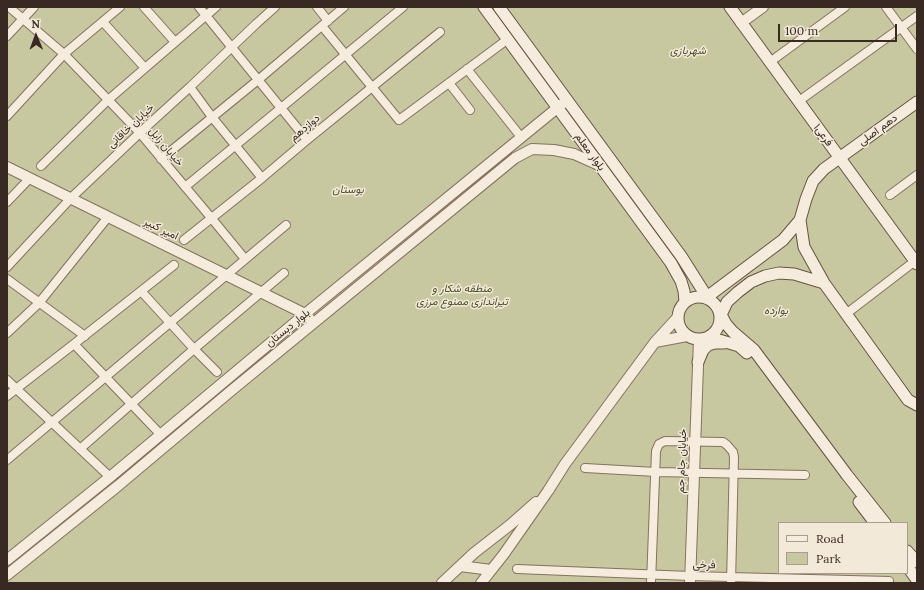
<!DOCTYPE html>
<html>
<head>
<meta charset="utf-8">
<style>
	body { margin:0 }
	#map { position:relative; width:924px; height:590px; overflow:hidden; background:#ebdeca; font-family:Lora,serif }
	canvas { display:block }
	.frame { position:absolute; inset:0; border:8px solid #382a22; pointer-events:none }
	.legend { position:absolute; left:778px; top:522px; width:130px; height:52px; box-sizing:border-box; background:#f3e9d9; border:1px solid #a89d90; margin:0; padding:5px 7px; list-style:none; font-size:12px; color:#382a22 }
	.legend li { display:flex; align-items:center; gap:8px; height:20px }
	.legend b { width:20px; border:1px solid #a89d90 }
	.north { position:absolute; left:16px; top:16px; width:40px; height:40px; -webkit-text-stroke:3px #f3e9d9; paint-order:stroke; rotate:359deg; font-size:11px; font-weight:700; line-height:16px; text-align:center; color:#382a22 }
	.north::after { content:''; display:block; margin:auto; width:14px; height:18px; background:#382a22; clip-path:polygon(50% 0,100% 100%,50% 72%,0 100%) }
	.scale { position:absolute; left:778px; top:24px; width:119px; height:18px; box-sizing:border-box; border:2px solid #382a22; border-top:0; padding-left:5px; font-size:12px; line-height:14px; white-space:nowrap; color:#382a22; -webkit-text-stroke:3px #f3e9d9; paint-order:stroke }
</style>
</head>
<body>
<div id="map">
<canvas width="924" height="590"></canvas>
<div class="frame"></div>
<ul class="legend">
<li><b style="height:5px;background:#f6ecdd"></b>Road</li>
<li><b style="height:11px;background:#c7c89f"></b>Park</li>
</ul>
<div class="north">N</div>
<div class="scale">100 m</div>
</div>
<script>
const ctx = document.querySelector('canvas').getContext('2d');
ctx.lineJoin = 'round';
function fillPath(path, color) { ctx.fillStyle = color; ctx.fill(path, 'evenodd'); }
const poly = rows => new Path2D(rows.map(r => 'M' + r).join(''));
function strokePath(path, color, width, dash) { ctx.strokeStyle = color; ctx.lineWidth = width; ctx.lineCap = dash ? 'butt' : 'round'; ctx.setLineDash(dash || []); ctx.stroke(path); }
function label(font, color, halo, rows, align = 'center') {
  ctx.font = font + ' Lora,Vazirmatn,serif'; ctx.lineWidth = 3; ctx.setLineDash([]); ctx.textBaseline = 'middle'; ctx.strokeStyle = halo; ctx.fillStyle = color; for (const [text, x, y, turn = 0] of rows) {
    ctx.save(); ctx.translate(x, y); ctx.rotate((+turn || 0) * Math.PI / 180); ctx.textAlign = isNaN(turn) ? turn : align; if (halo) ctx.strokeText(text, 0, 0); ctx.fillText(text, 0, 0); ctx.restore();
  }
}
const green = poly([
	[7,7,917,7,917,583,7,583],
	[779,523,907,523,907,573,779,573]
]);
const minor = poly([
	[9,7,64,54,140,133,213,220,245,259],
	[144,7,175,42],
	[199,7,307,140],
	[317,7,328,21],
	[886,7,917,49],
	[103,22,145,68],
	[322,26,399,120,508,39],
	[7,36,34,7],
	[770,62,845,7],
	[467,69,521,137],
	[449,83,470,110],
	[190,87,212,117,262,178],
	[799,101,917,16],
	[7,116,64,54,120,7],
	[161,159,258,80,344,7],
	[41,166,108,100,216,7],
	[185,187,281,108,403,7],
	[890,195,917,175],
	[7,202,30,178],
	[184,240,262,178,307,140,440,32],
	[7,267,71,198,146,127,190,87,256,24,275,7],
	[7,279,85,336],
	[141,291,194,349,217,372],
	[846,314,915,261],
	[7,333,39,303,108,217],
	[74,344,161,435],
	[7,380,110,477],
	[7,396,74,344,174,265],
	[80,449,194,349,284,273],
	[7,460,286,225],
	[585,468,656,472,805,475],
	[517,569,690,576,889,581],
	[651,583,656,451,659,444,665,441,723,442,727,445,733,452,734,457,731,583]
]);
const tertiary = poly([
	[741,23,763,7],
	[7,167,305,314,309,318],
	[655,342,687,336],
	[7,560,110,477,305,314,567,100],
	[460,566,491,570],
	[7,575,119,485,232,390,515,158,532,149,554,150,574,154,601,166],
	[442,583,474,553,510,525,536,502],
	[481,583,504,554,548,491,565,464,655,342,678,317],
	[690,583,699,339]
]);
const secondary = poly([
	[484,7,671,263,681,281,684,291,685,302],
	[499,7,681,256,707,297,783,240,800,220,806,199,813,181,824,169,917,102],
	[730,7,917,264],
	[800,220,804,247,824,283,908,400,917,405],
	[824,283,794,274,779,273,765,276,751,282,738,292,727,302,721,315,726,324,733,332,754,350,847,475,885,523],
	'678 318a21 21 0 1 1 42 0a21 21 0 1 1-42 0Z',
	[709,337,739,346,747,353],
	[698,362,703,350,708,345,715,343,724,343],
	[859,502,875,523],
	[907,551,917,562],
	[907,566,917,580]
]);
const parkNames = [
	["شهربازی",688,51],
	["بوستان",348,190],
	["منطقه شکار و",462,289],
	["تیراندازی ممنوع مرزی",462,302],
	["بوارده",776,311]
];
const streetNames = [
	["خیابان خاقانی",131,126,-43],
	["دوازدهم",305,128,-40],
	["دهم اصلی",878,130,-36],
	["فرعی۱",823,135,54],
	["خیابان زابل",166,147,50],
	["بلوار معلم",590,152,54],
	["امیر کبیر",161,229,26],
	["بلوار دبستان",288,328,-39],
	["خیابان جام جم",682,461,-88],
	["فرخی",704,565,1]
];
fillPath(green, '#c7c89f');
strokePath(minor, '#867160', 10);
strokePath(tertiary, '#867160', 12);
strokePath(secondary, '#685243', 13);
strokePath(minor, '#f6ecdd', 8);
strokePath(tertiary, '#f6ecdd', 10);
strokePath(secondary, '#f6ecdd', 11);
label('italic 11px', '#4c522b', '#f3e9d9', parkNames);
label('11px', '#382a22', '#f3e9d9', streetNames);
</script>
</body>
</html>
